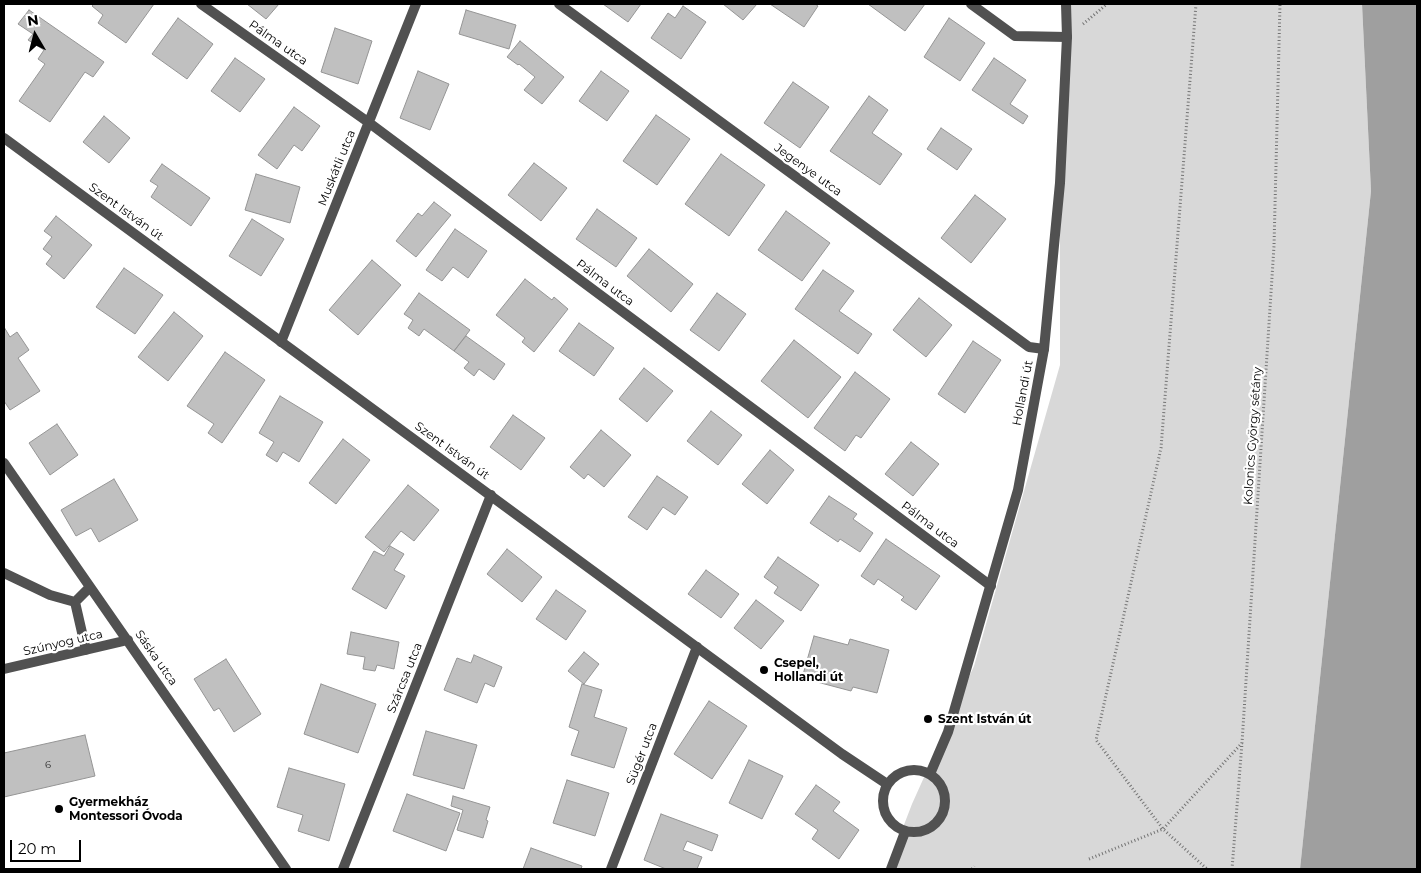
<!DOCTYPE html>
<html>
<head>
<meta charset="utf-8">
<style>
	body { margin:0 }
	#map { position:relative; width:1421px; height:873px; overflow:hidden; background:#fff; font-family:Montserrat,sans-serif }
	canvas { display:block }
	.frame { position:absolute; inset:0; border:5px solid #000; pointer-events:none }
	.north { position:absolute; left:10px; top:10px; width:50px; height:50px; -webkit-text-stroke:4px #fff; paint-order:stroke; rotate:352deg; font-size:14px; font-weight:700; line-height:20px; text-align:center; color:#000 }
	.north::after { content:''; display:block; margin:auto; width:18px; height:22px; background:#000; clip-path:polygon(50% 0,100% 100%,50% 72%,0 100%) }
	.scale { position:absolute; left:10px; top:840px; width:71px; height:22px; box-sizing:border-box; border:2px solid #000; border-top:0; padding-left:6px; font-size:15px; line-height:18px; white-space:nowrap; color:#000; -webkit-text-stroke:4px #fff; paint-order:stroke }
</style>
</head>
<body>
<div id="map">
<canvas width="1421" height="873"></canvas>
<div class="frame"></div>
<div class="north">N</div>
<div class="scale">20 m</div>
</div>
<script>
const ctx = document.querySelector('canvas').getContext('2d');
ctx.lineJoin = 'round';
function fillPath(path, color) { ctx.fillStyle = color; ctx.fill(path, 'evenodd'); }
const poly = rows => new Path2D(rows.map(r => 'M' + r).join(''));
function strokePath(path, color, width, dash) { ctx.strokeStyle = color; ctx.lineWidth = width; ctx.lineCap = dash ? 'butt' : 'round'; ctx.setLineDash(dash || []); ctx.stroke(path); }
function label(font, color, halo, rows, align = 'center') {
  ctx.font = font + ' Montserrat,sans-serif'; ctx.lineWidth = 4.5; ctx.setLineDash([]); ctx.textBaseline = 'middle'; ctx.strokeStyle = halo; ctx.fillStyle = color; for (const [text, x, y, turn = 0] of rows) {
    ctx.save(); ctx.translate(x, y); ctx.rotate((+turn || 0) * Math.PI / 180); ctx.textAlign = isNaN(turn) ? turn : align; if (halo) ctx.strokeText(text, 0, 0); ctx.fillText(text, 0, 0); ctx.restore();
  }
}
const green = poly([
	[1066,4,1362,4,1371,191,1300,869,887,869,912,804,974,666,1060,365,1060,183]
]);
const water = poly([
	[1362,4,1417,4,1417,869,1300,869,1371,191]
]);
const building = poly([
	[94,4,154,4,126,43,98,23,103,15,92,6,94,4],
	[247,4,279,4,266,19,247,4],
	[603,4,641,4,628,22,603,4],
	[723,4,757,4,743,20,723,4],
	[770,4,815,4,818,6,804,27,770,4],
	[868,4,925,4,905,31,868,4],
	[683,6,706,22,681,59,651,38,668,13,675,18,683,6],
	[29,10,104,62,93,77,85,72,50,122,19,101,45,64,38,59,44,50,28,40,33,34,18,24,29,10],
	[466,10,516,25,509,49,459,34,466,10],
	[178,18,213,44,187,79,152,54,178,18],
	[949,18,985,43,960,81,924,57,949,18],
	[335,28,372,41,358,84,321,72,335,28],
	[520,41,564,77,542,104,524,90,535,77,519,64,518,65,507,57,520,41],
	[235,58,265,79,240,112,211,91,235,58],
	[994,58,1026,80,1010,104,1028,116,1023,124,972,90,994,58],
	[418,71,449,84,430,130,400,118,418,71],
	[601,71,629,91,607,121,579,101,601,71],
	[793,82,829,107,800,148,764,123,793,82],
	[869,96,888,110,872,133,902,154,880,185,830,151,869,96],
	[294,107,320,126,302,151,294,145,277,169,258,155,294,107],
	[656,115,690,139,657,185,623,161,656,115],
	[104,116,130,138,109,163,83,142,104,116],
	[941,128,972,149,957,170,927,149,941,128],
	[721,154,765,185,729,236,685,204,721,154],
	[534,163,567,188,541,221,508,195,534,163],
	[162,164,210,198,191,226,151,197,158,186,150,181,162,164],
	[256,174,300,187,290,223,245,210,256,174],
	[975,195,1006,219,971,263,941,238,975,195],
	[434,202,451,215,416,257,396,241,418,213,422,216,434,202],
	[597,209,637,238,616,267,576,239,597,209],
	[786,211,830,243,802,281,758,250,786,211],
	[56,216,92,245,64,279,46,264,52,256,43,249,52,237,44,231,56,216],
	[252,219,284,239,261,276,229,256,252,219],
	[455,229,487,251,468,278,453,267,442,281,426,270,455,229],
	[649,249,693,284,671,312,627,276,649,249],
	[372,260,401,285,358,335,329,310,372,260],
	[124,268,163,295,135,334,96,307,124,268],
	[823,270,854,291,839,311,872,334,858,354,795,309,823,270],
	[525,279,552,300,554,297,568,309,534,352,522,342,525,338,496,315,525,279],
	[419,293,470,330,454,351,424,329,419,336,408,328,413,320,404,314,419,293],
	[717,293,746,314,719,351,690,330,717,293],
	[919,298,952,325,926,357,893,330,919,298],
	[174,312,203,336,168,381,138,357,174,312],
	[579,323,614,348,594,376,559,351,579,323],
	[4,327,10,337,17,332,29,350,18,358,40,391,10,410,4,401,4,327],
	[466,336,505,364,494,380,479,369,474,376,464,368,469,362,454,351,466,336],
	[794,340,841,377,808,418,761,381,794,340],
	[973,341,1001,360,965,413,938,394,973,341],
	[225,352,265,380,222,443,208,433,214,424,187,406,225,352],
	[644,368,673,391,647,422,619,399,644,368],
	[855,372,890,399,861,438,856,435,845,451,814,428,855,372],
	[280,396,323,422,299,462,283,452,277,462,266,455,274,442,259,433,280,396],
	[711,411,742,435,718,465,687,441,711,411],
	[513,415,545,438,521,470,490,447,513,415],
	[57,424,78,455,50,475,29,443,57,424],
	[601,430,631,455,604,487,588,474,584,479,570,467,601,430],
	[343,439,370,460,336,504,309,483,343,439],
	[911,442,939,464,913,496,885,474,911,442],
	[770,450,794,470,767,504,742,484,770,450],
	[657,476,688,497,675,515,663,507,647,530,628,517,657,476],
	[114,479,138,520,99,542,91,528,76,536,61,510,114,479],
	[408,485,439,510,414,541,401,531,384,552,365,537,408,485],
	[829,496,857,514,853,519,873,533,860,552,840,539,838,542,810,523,829,496],
	[886,539,940,576,916,610,901,600,904,597,878,579,874,585,861,576,886,539],
	[390,546,404,554,394,570,405,576,386,609,352,589,374,551,384,556,390,546],
	[507,549,542,577,522,602,487,574,507,549],
	[778,557,819,585,801,611,774,593,778,587,764,577,778,557],
	[706,570,739,594,721,618,688,594,706,570],
	[556,590,586,611,566,640,536,619,556,590],
	[756,600,784,621,761,649,734,628,756,600],
	[351,632,399,642,394,669,377,665,375,671,363,669,365,657,347,654,351,632],
	[814,636,848,645,850,639,889,650,877,693,853,687,851,691,802,678,814,636],
	[584,652,599,664,584,684,568,671,584,652],
	[474,655,502,667,494,687,485,683,477,703,444,690,457,658,471,663,474,655],
	[226,659,261,714,234,732,219,708,214,711,194,679,226,659],
	[321,684,376,704,358,753,304,734,321,684],
	[582,684,602,690,594,717,627,728,614,768,571,755,579,731,569,727,582,684],
	[709,701,747,726,712,779,674,754,709,701],
	[426,731,477,745,464,789,413,775,426,731],
	[85,735,95,776,4,797,4,753,85,735],
	[749,760,783,776,762,819,729,803,749,760],
	[289,768,345,784,329,841,298,831,303,815,277,807,289,768],
	[567,780,609,793,595,836,553,823,567,780],
	[816,785,840,802,833,811,859,830,839,859,812,839,818,830,795,814,816,785],
	[407,794,460,813,446,851,393,831,407,794],
	[453,796,490,807,486,820,488,821,483,838,457,830,463,810,451,806,453,796],
	[661,814,718,835,712,851,687,841,683,850,702,857,697,869,666,869,644,860,661,814],
	[531,848,582,866,581,869,523,869,531,848]
]);
const path = poly([
	[1196,4,1161,448,1096,740,1163,829,1207,869],
	[1083,24,1107,4],
	[1089,859,1163,829,1242,743],
	[972,869,974,866],
	[1232,869,1242,743,1274,246,1280,4]
]);
const minor = poly([
	[201,4,368,122,991,586],
	[559,4,1029,347,1044,349],
	[971,4,1015,36,1067,37],
	[281,342,416,4],
	[4,463,286,869],
	[4,573,50,595,75,602,90,587],
	[75,602,86,650],
	[4,669,128,640],
	[343,869,491,495],
	[611,869,697,647]
]);
const tertiary = poly([
	[4,138,842,754,887,784],
	'883 801a31 31 0 1 1 62 0a31 31 0 1 1-62 0Z',
	[930,774,948,732,1018,490,1044,349,1060,183,1067,37,1066,4],
	[891,869,905,832]
]);
const markers = [
	[764,670,5,"#000"],
	[928,719,5,"#000"],
	[59,809,5,"#000"]
];
const numberNames = [
	["6",48,765]
];
const streetNames = [
	["Pálma utca",278,43,35],
	["Muskátli utca",337,168,-68],
	["Jegenye utca",808,170,36],
	["Szent István út",126,212,36],
	["Pálma utca",605,283,37],
	["Hollandi út",1023,393,-79],
	["Kolonics György sétány",1253,436,-86],
	["Szent István út",452,451,36],
	["Pálma utca",930,525,37],
	["Szúnyog utca",63,643,-13],
	["Sáska utca",156,658,55],
	["Szárcsa utca",405,678,-68],
	["Sügér utca",642,754,-69]
];
const poiNames = [
	["Csepel,",774,663],
	["Hollandi út",774,677],
	["Szent István út",938,719],
	["Gyermekház",69,802],
	["Montessori Óvoda",69,816]
];
fillPath(green, '#d8d8d8');
fillPath(water, '#9f9f9f');
fillPath(building, '#c0c0c0');
strokePath(building, '#959595', 1);
strokePath(path, '#737373', 3, [1, 2.5]);
strokePath(minor, '#515151', 10);
strokePath(tertiary, '#515151', 10);
for (const [x, y, r, color] of markers) { const dot = new Path2D(); dot.arc(x, y, r, 0, 2 * Math.PI); ctx.fillStyle = color; ctx.fill(dot); strokePath(dot, '#fff', 2); }
label('10px', '#303030', null, numberNames);
label('12px', '#000', '#fff', streetNames);
label('bold 12px', '#000', '#fff', poiNames, 'left');
</script>
</body>
</html>
